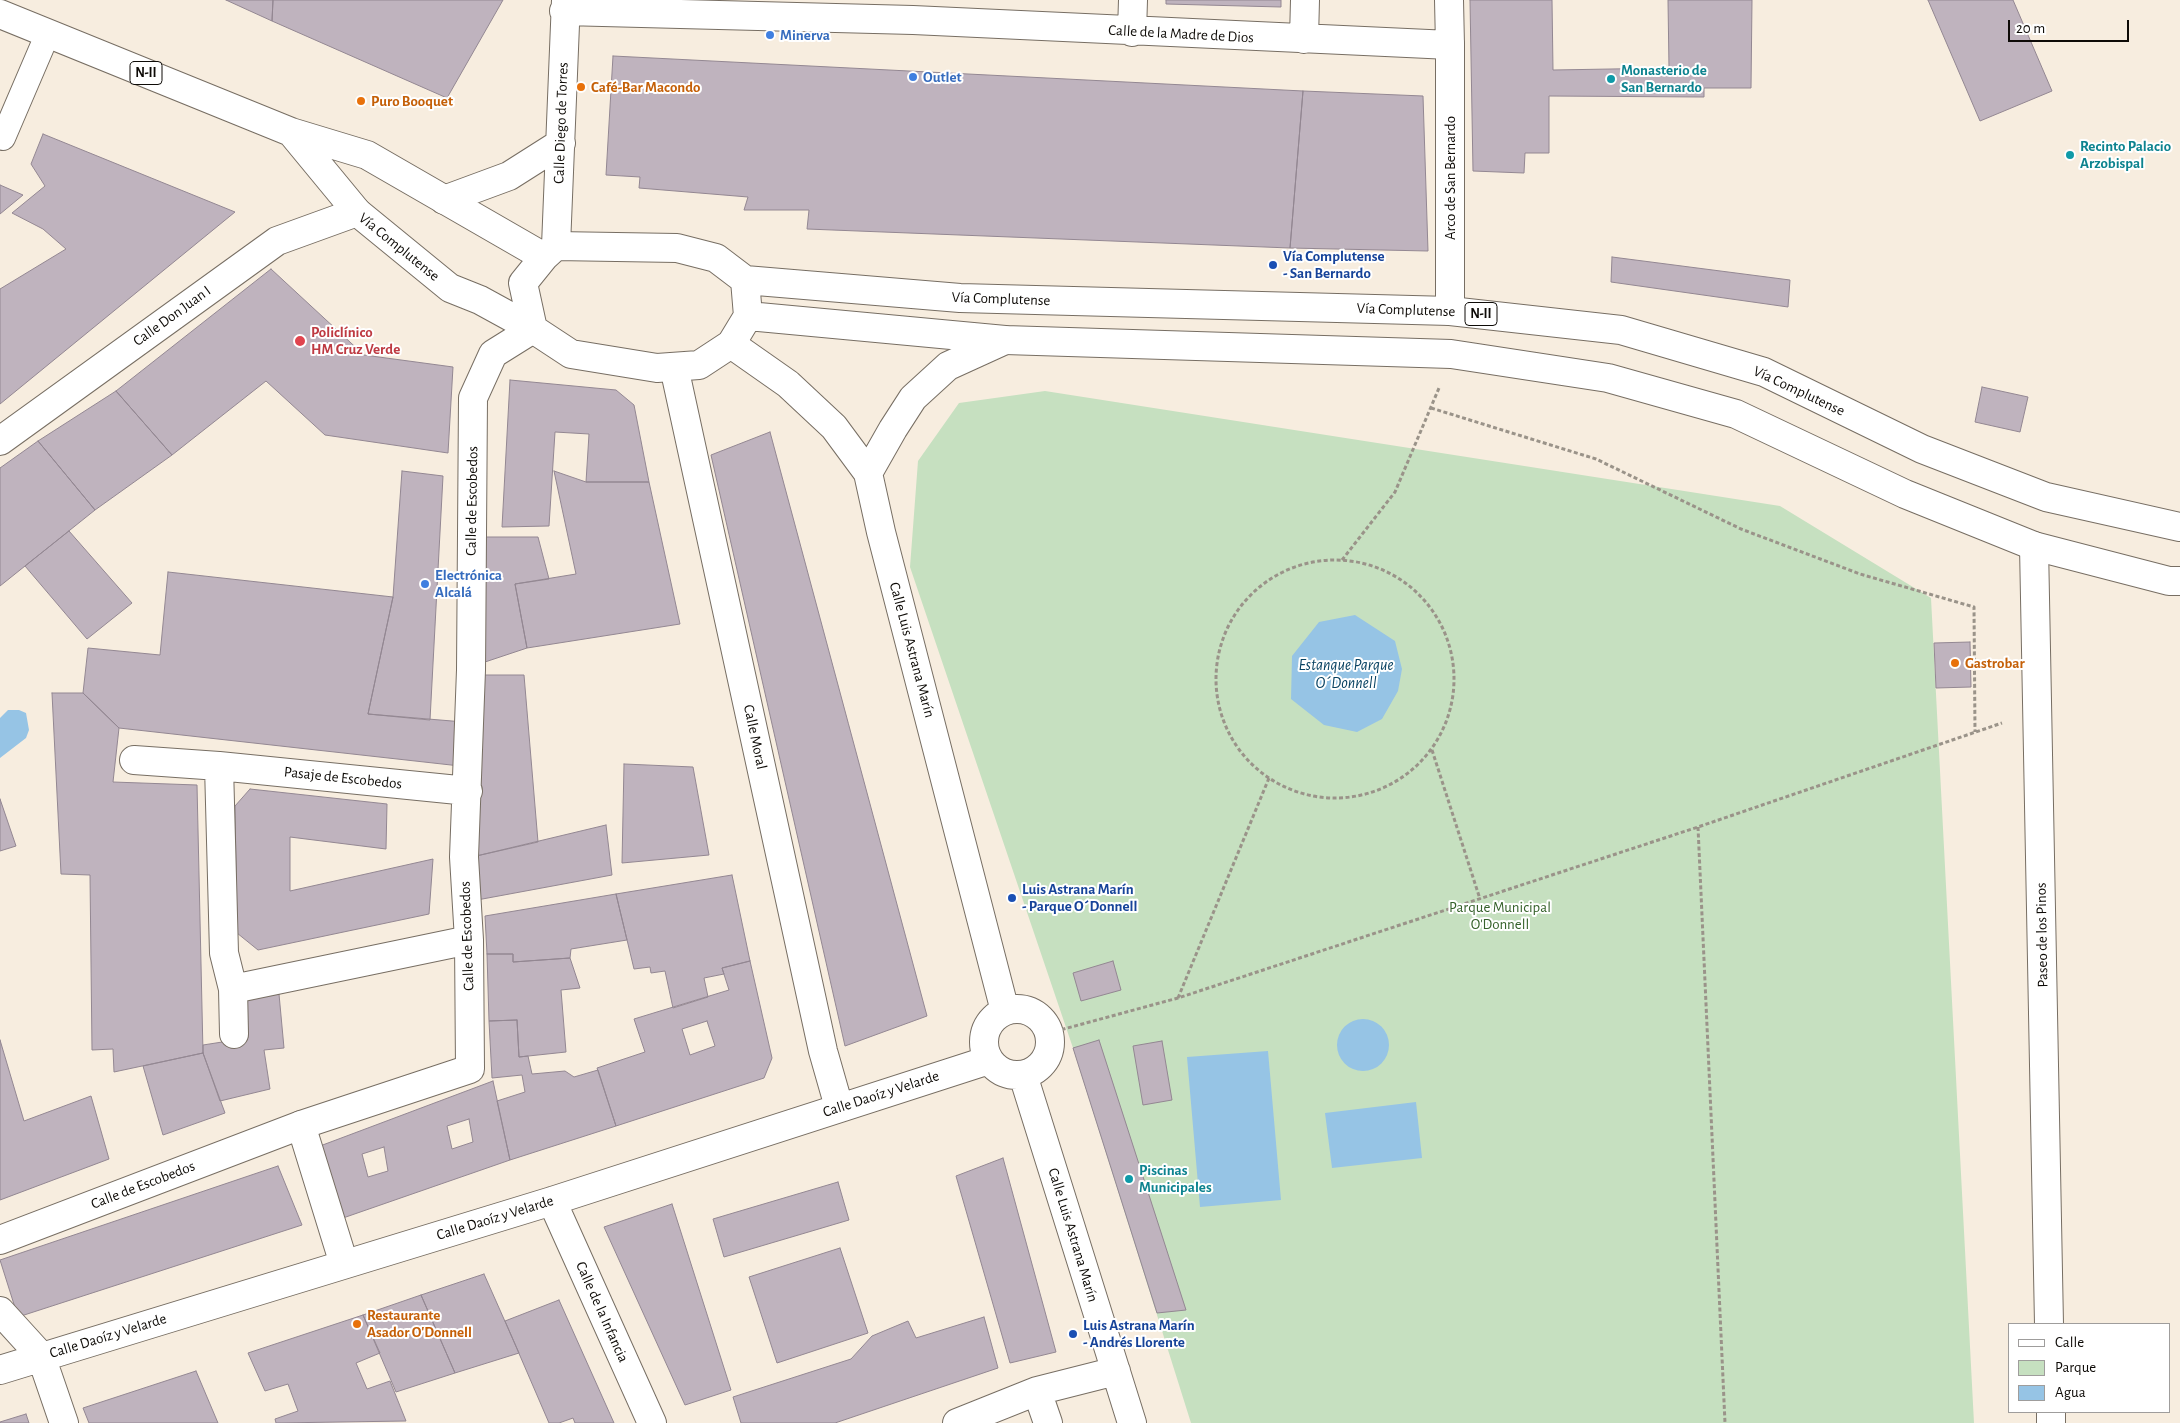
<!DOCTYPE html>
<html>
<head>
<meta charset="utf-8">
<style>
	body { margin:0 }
	#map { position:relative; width:2180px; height:1423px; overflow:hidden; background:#f7eddf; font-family:"Alegreya Sans",sans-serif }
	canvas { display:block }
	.legend { position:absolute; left:2008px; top:1323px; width:162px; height:90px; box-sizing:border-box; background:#fff; border:1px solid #9f9d9c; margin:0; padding:6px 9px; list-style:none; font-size:15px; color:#0e0b07 }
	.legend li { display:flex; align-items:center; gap:10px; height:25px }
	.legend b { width:25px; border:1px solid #9f9d9c }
	.scale { position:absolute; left:2008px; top:20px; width:121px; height:22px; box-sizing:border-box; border:2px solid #0e0b07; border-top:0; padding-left:6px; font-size:15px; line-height:18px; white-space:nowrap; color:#0e0b07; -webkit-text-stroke:4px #fff; paint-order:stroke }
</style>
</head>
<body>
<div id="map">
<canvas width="2180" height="1423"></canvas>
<ul class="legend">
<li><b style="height:6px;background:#fff"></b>Calle</li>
<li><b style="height:14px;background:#c6e0c0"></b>Parque</li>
<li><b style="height:14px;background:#96c4e5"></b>Agua</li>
</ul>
<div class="scale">20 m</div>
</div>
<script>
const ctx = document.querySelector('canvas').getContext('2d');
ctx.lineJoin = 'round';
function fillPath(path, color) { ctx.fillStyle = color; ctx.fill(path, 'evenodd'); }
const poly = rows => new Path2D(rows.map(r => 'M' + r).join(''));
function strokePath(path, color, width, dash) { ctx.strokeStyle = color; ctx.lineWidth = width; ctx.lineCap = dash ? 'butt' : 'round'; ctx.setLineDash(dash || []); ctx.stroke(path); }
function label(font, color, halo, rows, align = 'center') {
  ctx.font = font + ' "Alegreya Sans",sans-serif'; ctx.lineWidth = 4; ctx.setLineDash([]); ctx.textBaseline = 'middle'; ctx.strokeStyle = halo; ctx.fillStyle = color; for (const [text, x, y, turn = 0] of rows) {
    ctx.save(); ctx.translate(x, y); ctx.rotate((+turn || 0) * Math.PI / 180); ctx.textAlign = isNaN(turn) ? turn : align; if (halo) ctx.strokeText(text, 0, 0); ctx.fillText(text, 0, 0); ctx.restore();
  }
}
const green = poly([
	[1045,391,1780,506,1931,598,1974,1423,1191,1423,1073,1048,910,567,918,461,959,403]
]);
const water = poly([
	[1355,615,1395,641,1402,669,1398,691,1382,719,1357,732,1324,725,1291,699,1292,656,1319,622],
	[8,710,19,710,26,713,29,730,26,738,0,758,0,718],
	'1337 1045a26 26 0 1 1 52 0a26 26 0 1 1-52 0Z',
	[1268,1051,1281,1200,1200,1207,1187,1057],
	[1416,1102,1422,1158,1332,1168,1325,1113]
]);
const building = poly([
	[226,0,273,0,272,21,226,0],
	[273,0,503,0,447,98,272,21,273,0],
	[1166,0,1281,0,1281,7,1166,4,1166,0],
	[1470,0,1552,0,1553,70,1669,68,1668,0,1752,0,1751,88,1704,88,1704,97,1549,96,1549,153,1525,153,1524,173,1473,171,1470,0],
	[1928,0,2013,0,2052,91,1980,121,1928,0],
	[613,56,1303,91,1290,248,807,229,809,210,744,210,748,197,639,188,640,177,606,175,613,56],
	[1303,91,1423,96,1428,251,1290,248,1303,91],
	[43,134,235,212,0,404,0,289,66,249,43,229,12,213,45,186,31,164,43,134],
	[0,185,23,195,0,214,0,185],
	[1612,257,1790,280,1788,307,1611,282,1612,257],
	[271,269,364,355,453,367,448,453,325,435,266,381,172,455,116,391,271,269],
	[510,380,616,390,634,405,649,482,586,482,589,434,555,432,549,526,502,527,510,380],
	[1982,387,2028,397,2020,432,1975,422,1982,387],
	[116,391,172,455,95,510,38,441,116,391],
	[770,432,927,1016,845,1046,711,455,770,432],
	[38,441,95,510,0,586,0,468,38,441],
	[402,471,443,476,430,720,368,714,393,597,402,471],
	[554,471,586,482,649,482,680,624,527,648,515,584,576,574,554,471],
	[69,531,132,603,87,639,25,566,69,531],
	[486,537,538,537,549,579,515,584,527,648,479,664,486,537],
	[168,572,393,597,368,714,464,722,460,766,119,728,83,693,88,648,160,655,168,572],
	[1970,642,1971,687,1936,688,1934,643,1970,642],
	[477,675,524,675,538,842,472,857,477,675],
	[52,693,83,693,119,728,113,782,197,785,203,1053,114,1072,113,1049,92,1050,90,875,61,874,52,693],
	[624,764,693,767,709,855,622,863,624,764],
	[250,789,387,804,386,849,290,837,290,891,433,859,429,914,258,950,237,933,235,806,250,789],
	[0,799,16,846,0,851,0,799],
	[606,825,612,875,477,900,472,857,606,825],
	[732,875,750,961,722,968,724,974,704,978,708,997,673,1008,665,971,651,973,650,967,634,969,616,894,732,875],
	[616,894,627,940,571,949,570,958,513,962,513,954,487,954,485,916,616,894],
	[487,954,513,954,513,962,570,958,580,988,561,990,566,1052,519,1057,517,1020,489,1021,487,954],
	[750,961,772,1058,764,1078,616,1126,597,1068,645,1052,634,1019,729,990,722,968,750,961],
	[707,1021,715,1046,690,1055,682,1029,707,1021],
	[1113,961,1121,990,1081,1001,1073,973,1113,961],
	[279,994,284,1048,264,1050,270,1089,220,1101,203,1053,203,1045,248,1038,246,998,279,994],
	[517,1020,519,1057,528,1056,532,1074,565,1071,574,1077,598,1070,616,1126,510,1160,497,1101,525,1092,522,1075,492,1078,489,1021,517,1020],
	[0,1040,24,1121,91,1096,109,1159,0,1200,0,1040],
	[1099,1040,1186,1310,1157,1313,1073,1048,1099,1040],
	[1162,1041,1172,1100,1143,1105,1133,1046,1162,1041],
	[203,1053,225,1113,163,1135,143,1066,203,1053],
	[493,1081,510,1160,343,1218,320,1146,493,1081],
	[469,1119,473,1142,452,1149,447,1126,469,1119],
	[384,1147,388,1171,368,1177,362,1154,384,1147],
	[1003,1158,1056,1352,1010,1363,956,1176,1003,1158],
	[278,1166,302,1225,18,1317,0,1260,278,1166],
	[838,1182,849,1220,724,1257,713,1219,838,1182],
	[672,1204,731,1390,685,1405,604,1227,672,1204],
	[840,1248,868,1333,777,1363,749,1277,840,1248],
	[484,1274,519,1353,455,1373,421,1295,484,1274],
	[421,1295,455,1373,396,1392,363,1315,421,1295],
	[559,1300,614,1423,575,1423,573,1418,559,1423,549,1423,505,1321,559,1300],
	[363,1315,380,1353,356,1363,367,1389,390,1381,406,1421,276,1423,275,1419,298,1411,288,1384,265,1391,248,1353,363,1315],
	[984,1317,998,1368,835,1423,741,1423,733,1397,851,1359,872,1336,908,1321,916,1338,984,1317],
	[196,1371,218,1423,89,1423,83,1408,196,1371],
	[26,1414,29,1423,0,1423,0,1422,26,1414]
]);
const path = poly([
	[1431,408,1596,459,1741,529,1860,574,1974,607,1975,732],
	[1342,560,1395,492,1439,388],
	'1216 679a119 119 0 1 1 238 0a119 119 0 1 1-238 0Z',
	[1432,750,1480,899],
	[1698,827,1725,1423],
	[1178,998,1269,778],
	[1049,1033,1178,998,1698,827,2002,723]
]);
const service = poly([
	[0,137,3,138,48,33]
]);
const pedestrian = poly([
	[1450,45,1450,311],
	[301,1125,344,1264]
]);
const minor = poly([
	[564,11,913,20,1450,45,1449,0],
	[1132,32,1133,0],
	[1304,39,1305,0],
	[444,200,509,176,561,143],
	[556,246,566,0],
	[731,344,788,384,834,427,868,473,881,532,1005,1011],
	[674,367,823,1051,839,1107],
	[0,441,277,241,357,212],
	[868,473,893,429,913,398,948,366,1005,340],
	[2034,546,2049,1324],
	[134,760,219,766,468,791],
	[219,766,224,953,233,989,234,1034],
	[233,989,469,940],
	'984 1042a33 33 0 1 1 66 0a33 33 0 1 1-66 0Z',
	[1023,1075,1132,1423],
	[552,1201,652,1423],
	[0,1240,301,1125,470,1069,469,940,464,857,471,670,473,398,493,354,533,329],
	[0,1311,41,1356,64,1423],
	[0,1370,552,1201,989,1060],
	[1037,1391,1048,1423],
	[2051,1412,2051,1423],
	[957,1423,1037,1391,1116,1371]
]);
const primary = poly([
	[0,14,291,132,367,155,544,257],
	[291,132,357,212,450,288,480,300,533,329,571,354,657,368,699,365,731,344,748,316,745,280,716,258,677,248,556,246,544,257,523,283,533,329],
	[745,280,960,298,1450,311,1621,330,1764,372,1922,449,2046,497,2180,527],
	[748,316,1005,340,1451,354,1608,378,1736,414,1905,494,2034,546,2169,581,2180,581]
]);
const markers = [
	[770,35,5,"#3f7fe0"],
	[913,77,5,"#3f7fe0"],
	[1611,79,5,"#0f9aa8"],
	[581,87,5,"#e8710a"],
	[361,101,5,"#e8710a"],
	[2070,155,5,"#0f9aa8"],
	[1273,265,5,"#1a4fb4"],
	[300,341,6,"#e0444e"],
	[425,584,5,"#3f7fe0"],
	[1955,663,5,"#e8710a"],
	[1012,898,5,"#1a4fb4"],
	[1129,1179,5,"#0f9aa8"],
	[357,1324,5,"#e8710a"],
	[1073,1334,5,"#1a4fb4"]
];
const shields = [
	[146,73,32],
	[1481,314,32]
];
const shieldNames = [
	["N-II",146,73],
	["N-II",1481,314]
];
const streetNames = [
	["Calle de la Madre de Dios",1181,34,3],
	["Calle Diego de Torres",561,123,-88],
	["Arco de San Bernardo",1450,178,-90],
	["Vía Complutense",399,247,39],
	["Vía Complutense",1001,299,2],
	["Vía Complutense",1406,310,2],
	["Calle Don Juan I",172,316,-36],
	["Vía Complutense",1799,391,25],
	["Calle de Escobedos",472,501,-89],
	["Calle Luis Astrana Marín",912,650,75],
	["Calle Moral",755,737,78],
	["Pasaje de Escobedos",343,778,6],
	["Paseo de los Pinos",2042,935,-91],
	["Calle de Escobedos",467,936,-92],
	["Calle Daoíz y Velarde",881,1094,-18],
	["Calle de Escobedos",143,1185,-21],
	["Calle Daoíz y Velarde",495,1218,-17],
	["Calle Luis Astrana Marín",1073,1235,73],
	["Calle de la Infancia",602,1312,66],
	["Calle Daoíz y Velarde",108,1336,-17]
];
const shopNames = [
	["Minerva",780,35],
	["Outlet",923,77],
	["Electrónica",435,575],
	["Alcalá",435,592]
];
const cultureNames = [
	["Monasterio de",1621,70],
	["San Bernardo",1621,87],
	["Recinto Palacio",2080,146],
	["Arzobispal",2080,163],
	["Piscinas",1139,1170],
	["Municipales",1139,1187]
];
const foodNames = [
	["Café-Bar Macondo",591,87],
	["Puro Booquet",371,101],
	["Gastrobar",1965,663],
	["Restaurante",367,1315],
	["Asador O'Donnell",367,1332]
];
const transitNames = [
	["Vía Complutense",1283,256],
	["- San Bernardo",1283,273],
	["Luis Astrana Marín",1022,889],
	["- Parque O´Donnell",1022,906],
	["Luis Astrana Marín",1083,1325],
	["- Andrés Llorente",1083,1342]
];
const healthNames = [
	["Policlínico",311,332],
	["HM Cruz Verde",311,349]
];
const parkNames = [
	["Parque Municipal",1500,907],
	["O'Donnell",1500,924]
];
const waterNames = [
	["Estanque Parque",1346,665],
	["O´Donnell",1346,683]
];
fillPath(green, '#c6e0c0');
fillPath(water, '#96c4e5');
fillPath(building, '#bfb3be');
strokePath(building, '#938792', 1);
strokePath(service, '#776e63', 26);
strokePath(pedestrian, '#776e63', 30);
strokePath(minor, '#776e63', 30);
strokePath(primary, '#776e63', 30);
strokePath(path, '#9a9389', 3, [4, 2.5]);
strokePath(service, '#fff', 24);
strokePath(pedestrian, '#fff', 28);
strokePath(minor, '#fff', 28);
strokePath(primary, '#fff', 28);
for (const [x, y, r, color] of markers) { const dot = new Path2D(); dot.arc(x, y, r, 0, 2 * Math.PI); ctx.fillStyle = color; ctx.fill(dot); strokePath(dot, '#fff', 2); }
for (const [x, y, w] of shields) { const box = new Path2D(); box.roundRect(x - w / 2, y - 11.5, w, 23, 4); ctx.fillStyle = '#fff'; ctx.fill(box); strokePath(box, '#0e0b07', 1); }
label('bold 14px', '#0e0b07', null, shieldNames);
label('15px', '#0e0b07', '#fff', streetNames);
label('bold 15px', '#366cbe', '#fff', shopNames, 'left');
label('bold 15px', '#0d838f', '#fff', cultureNames, 'left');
label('bold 15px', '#c56008', '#fff', foodNames, 'left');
label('bold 15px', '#164399', '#fff', transitNames, 'left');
label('bold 15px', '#be3a42', '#fff', healthNames, 'left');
label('15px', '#36622b', '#fff', parkNames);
label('italic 16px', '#084262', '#fff', waterNames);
</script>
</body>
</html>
